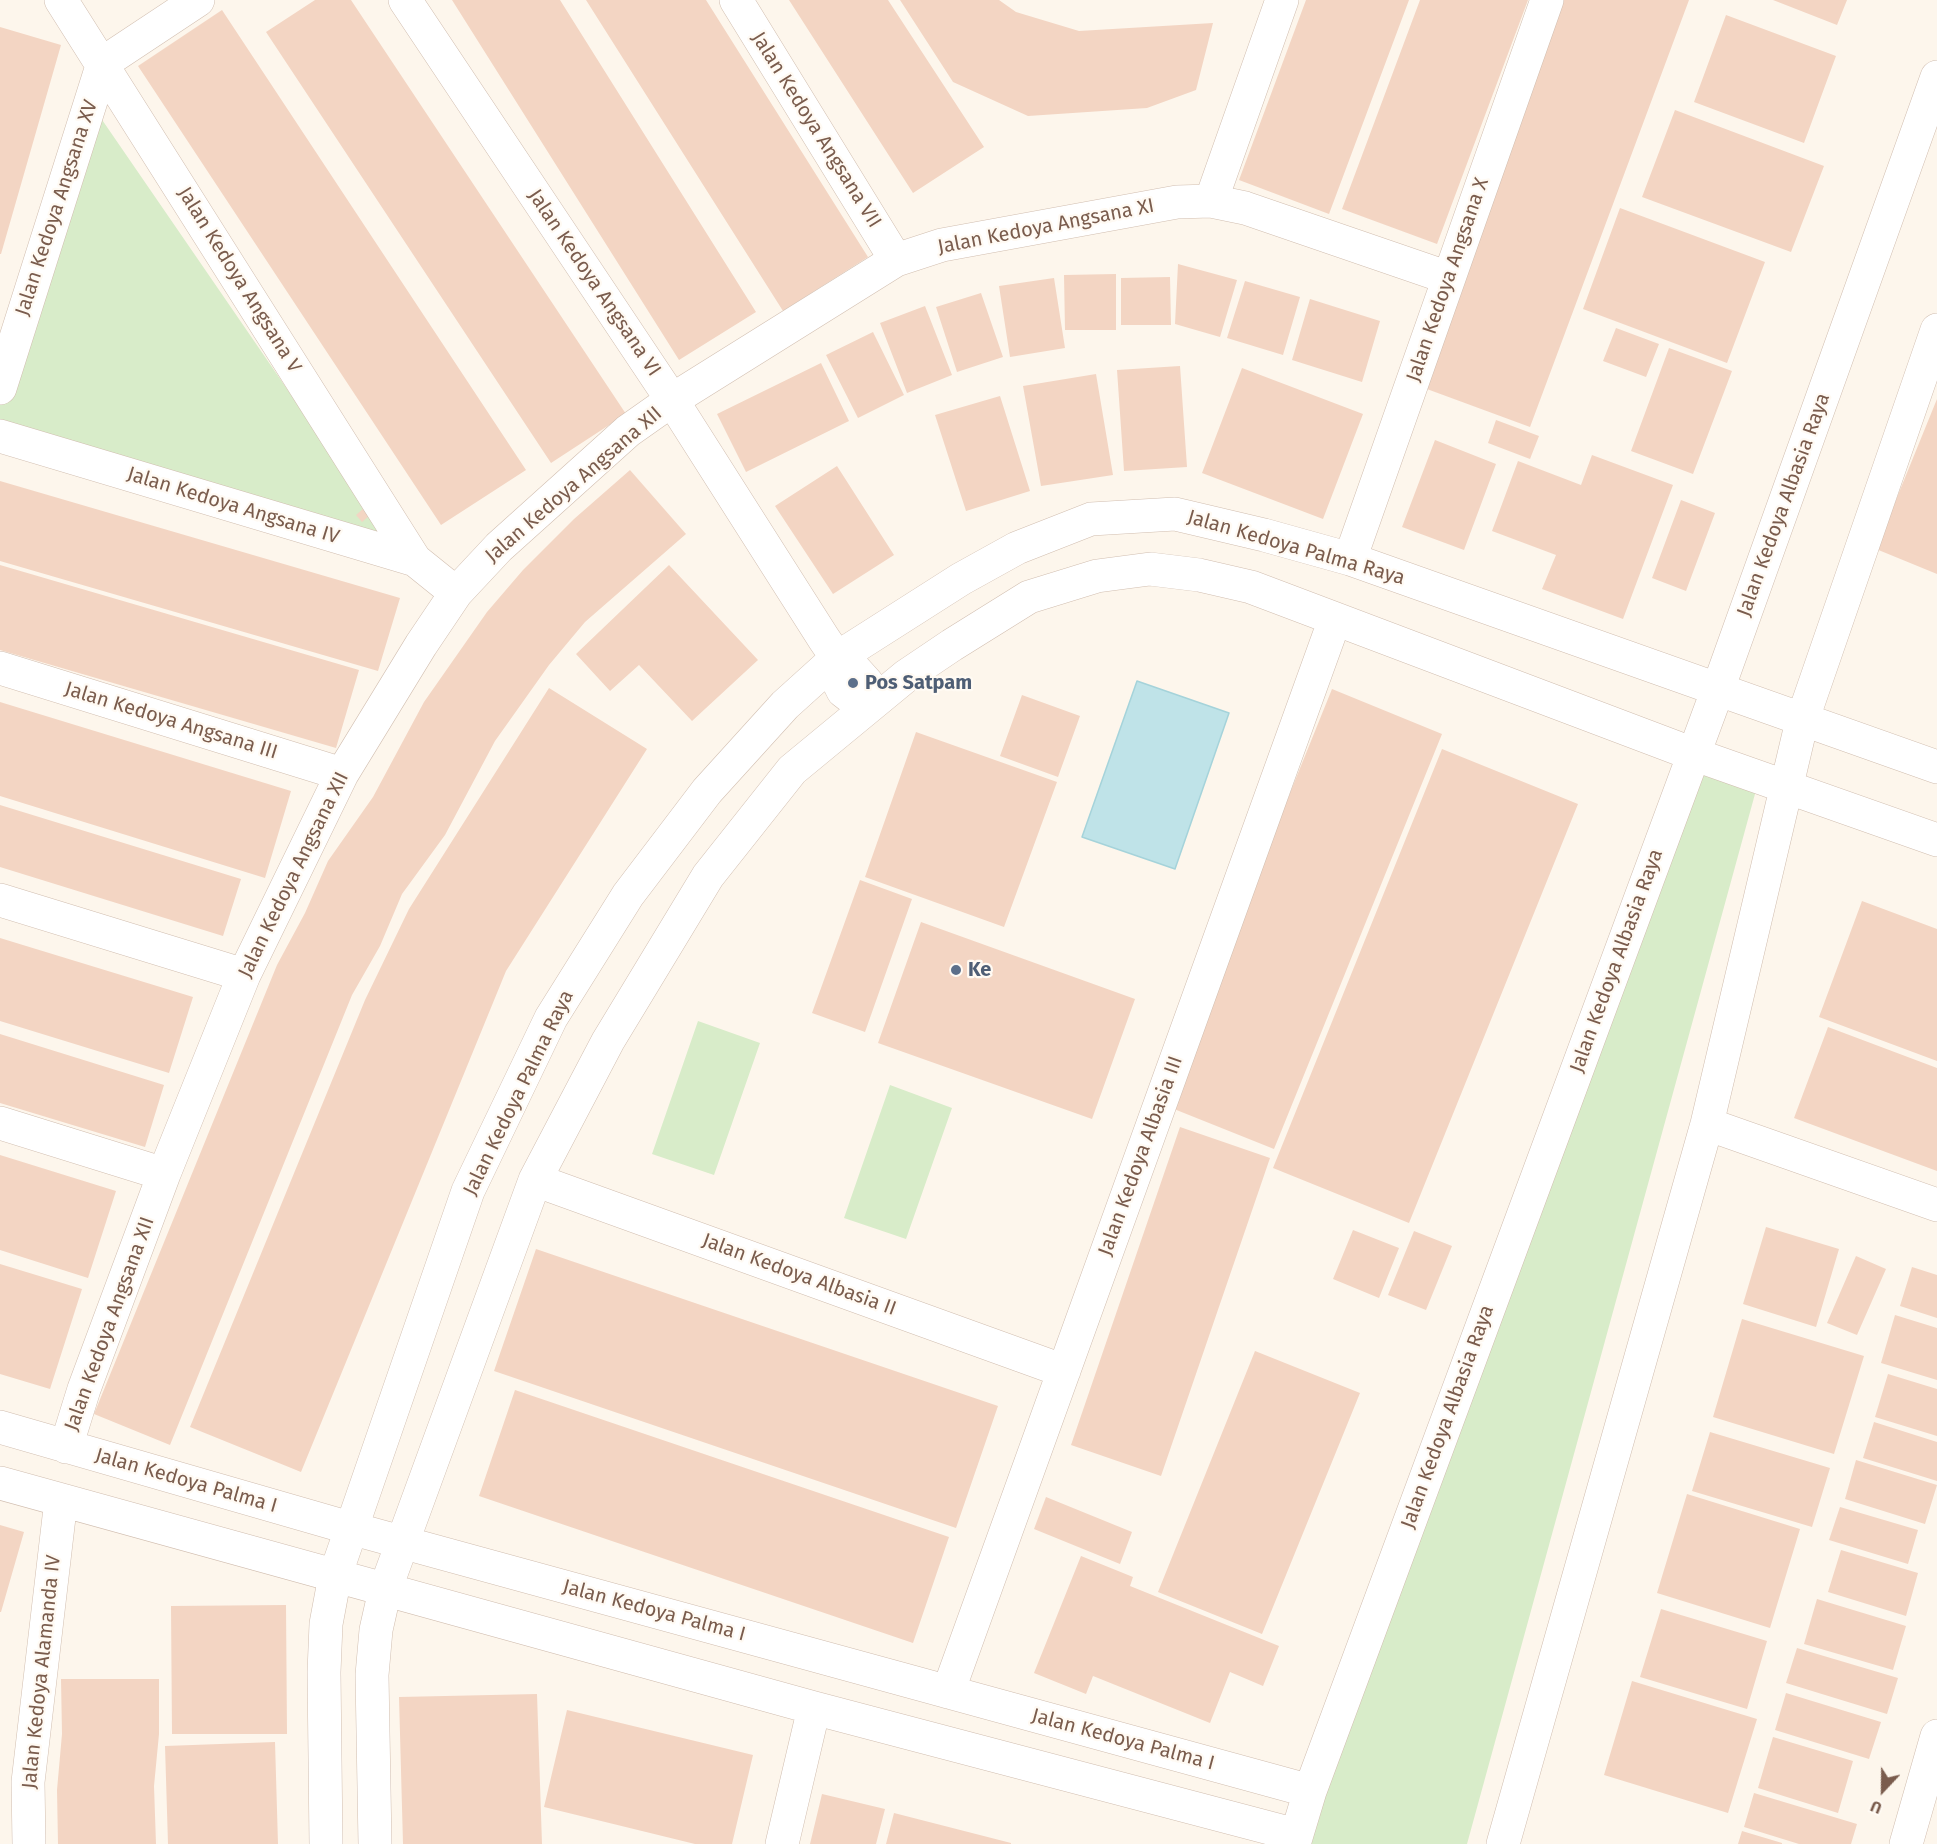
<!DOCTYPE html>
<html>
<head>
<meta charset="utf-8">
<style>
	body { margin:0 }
	#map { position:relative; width:1937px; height:1844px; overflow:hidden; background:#fdf6ec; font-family:"Fira Sans",sans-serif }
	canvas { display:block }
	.north { position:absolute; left:1853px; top:1760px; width:60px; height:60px; -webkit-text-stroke:4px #fffaf3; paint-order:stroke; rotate:202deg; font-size:16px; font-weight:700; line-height:24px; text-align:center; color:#7a5c4d }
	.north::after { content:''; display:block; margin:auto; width:21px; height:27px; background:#7a5c4d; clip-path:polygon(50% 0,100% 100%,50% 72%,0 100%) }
</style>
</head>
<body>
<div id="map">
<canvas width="1937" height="1844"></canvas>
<div class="north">U</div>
</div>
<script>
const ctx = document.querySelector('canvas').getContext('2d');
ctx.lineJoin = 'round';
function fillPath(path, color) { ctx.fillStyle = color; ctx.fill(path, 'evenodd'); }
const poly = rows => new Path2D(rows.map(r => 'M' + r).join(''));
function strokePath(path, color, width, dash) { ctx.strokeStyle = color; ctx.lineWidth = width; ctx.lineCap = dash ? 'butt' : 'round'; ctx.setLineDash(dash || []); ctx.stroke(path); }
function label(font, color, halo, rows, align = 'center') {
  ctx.font = font + ' "Fira Sans",sans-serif'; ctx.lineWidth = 4.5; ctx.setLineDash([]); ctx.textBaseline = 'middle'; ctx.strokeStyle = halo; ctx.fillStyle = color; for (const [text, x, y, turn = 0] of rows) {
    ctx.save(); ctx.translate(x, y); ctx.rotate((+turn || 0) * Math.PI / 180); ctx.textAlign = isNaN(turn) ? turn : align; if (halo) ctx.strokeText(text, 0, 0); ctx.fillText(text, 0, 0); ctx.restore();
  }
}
const green = poly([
	[96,111,395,546,0,434,0,373],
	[1677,754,1758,783,1467,1844,1309,1844],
	[698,1021,760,1043,714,1175,652,1154],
	[890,1085,952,1108,906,1239,844,1218]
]);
const water = poly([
	[1137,681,1229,713,1175,869,1082,837,1137,681]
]);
const building = poly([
	[315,0,351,0,626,414,551,463,266,32],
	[452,0,560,0,756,312,679,360],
	[586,0,706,0,868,257,783,311],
	[789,0,888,0,984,147,913,193],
	[900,0,999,0,1016,12,1079,31,1213,23,1196,90,1147,108,1028,116,953,82],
	[1306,0,1409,0,1329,214,1239,180],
	[1420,0,1528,0,1437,244,1342,209],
	[1560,0,1689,0,1530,427,1416,385],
	[1773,0,1847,0,1837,25],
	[222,10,526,470,441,525,138,66],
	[1726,15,1836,56,1804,143,1694,102],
	[0,27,61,45,1,254,0,254],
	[1675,110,1824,166,1791,252,1642,197],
	[1620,208,1765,262,1727,363,1583,309],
	[1178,264,1237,280,1220,337,1175,324],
	[1116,274,1116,330,1065,330,1064,275],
	[1170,277,1171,325,1121,325,1121,278],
	[1054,278,1065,348,1010,357,999,286],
	[1245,281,1300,297,1283,355,1227,338],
	[981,293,1003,357,957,372,936,307],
	[1310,299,1380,321,1362,382,1292,360],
	[925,306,952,375,907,393,880,323],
	[1616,328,1659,344,1646,377,1603,361],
	[873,332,904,395,858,418,826,355],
	[1669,348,1732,371,1693,474,1631,451],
	[821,363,849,421,746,472,717,414],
	[1180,366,1187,467,1124,471,1117,370],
	[1242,368,1363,414,1323,519,1202,473],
	[1096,374,1113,475,1041,486,1023,386],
	[1000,396,1030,491,966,511,935,415],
	[1937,399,1937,574,1876,549],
	[1496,420,1539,436,1530,459,1488,443],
	[1435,440,1496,464,1464,550,1402,527],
	[1592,455,1673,485,1623,619,1542,589,1556,555,1492,531,1518,461,1581,485],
	[837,466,894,555,833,594,775,506],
	[630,470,686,534,585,622,549,665,495,741,445,835,402,894,380,946,352,995,170,1445,94,1414,277,965,305,913,328,861,373,797,424,702,487,612,523,570,574,519],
	[0,481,400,598,378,671,0,561],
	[1681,500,1715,513,1686,591,1652,578],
	[363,509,369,516,362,522,356,515],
	[0,565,359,670,336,748,0,650],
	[669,565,758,660,692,721,639,665,610,691,576,654],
	[549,688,647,749,506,971,301,1472,190,1427,365,1000,409,909],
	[1332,689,1442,734,1274,1149,1164,1105],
	[1022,695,1080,716,1058,777,1000,756],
	[0,702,291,791,265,878,0,796],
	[916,732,1057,782,1004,927,865,877],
	[1442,749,1578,804,1409,1223,1273,1168],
	[0,805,241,879,223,936,0,867],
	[860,880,912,899,865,1032,812,1013],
	[1862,901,1937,929,1937,1061,1819,1017],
	[921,922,1135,999,1092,1119,878,1043],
	[0,938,193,997,169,1073,0,1021],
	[1828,1027,1937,1068,1937,1171,1794,1118],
	[0,1034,164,1085,145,1147,0,1103],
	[1180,1127,1270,1158,1161,1476,1071,1445],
	[0,1155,116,1191,88,1278,0,1250],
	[1766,1227,1839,1249,1816,1327,1743,1304],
	[1353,1230,1399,1248,1379,1298,1333,1279],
	[1414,1231,1452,1246,1426,1310,1388,1295],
	[536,1249,998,1406,956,1528,494,1371],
	[1856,1256,1886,1269,1857,1335,1827,1323],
	[0,1264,82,1289,50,1389,0,1374],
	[1912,1267,1937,1275,1937,1318,1900,1306],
	[1895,1315,1937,1328,1937,1380,1881,1363],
	[1742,1319,1864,1356,1834,1454,1713,1417],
	[1255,1351,1360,1393,1262,1634,1158,1592],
	[1888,1374,1937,1389,1937,1436,1875,1417],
	[515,1390,949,1537,913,1643,479,1496],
	[1874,1422,1937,1442,1937,1481,1863,1458],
	[1710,1432,1830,1468,1812,1527,1692,1491],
	[1856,1460,1937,1485,1925,1524,1845,1499],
	[1687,1494,1800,1529,1770,1628,1657,1593],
	[1046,1497,1132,1532,1120,1564,1034,1529],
	[1840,1507,1918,1530,1908,1564,1829,1540],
	[0,1525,24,1532,1,1612,0,1612],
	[1841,1550,1918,1573,1906,1616,1828,1592],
	[1081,1556,1133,1577,1130,1586,1279,1646,1263,1686,1230,1672,1210,1723,1093,1676,1086,1694,1034,1673],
	[1817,1599,1906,1626,1893,1670,1804,1644],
	[286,1605,287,1734,172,1734,171,1606],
	[1661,1609,1767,1641,1747,1709,1640,1677],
	[1797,1648,1898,1678,1887,1714,1786,1683],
	[61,1679,159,1679,159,1734,154,1786,156,1844,58,1844,57,1790,62,1734],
	[1632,1681,1757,1719,1728,1813,1604,1775],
	[1786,1693,1881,1722,1869,1759,1775,1730],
	[537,1694,542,1844,403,1844,399,1697],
	[567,1710,753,1755,732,1844,695,1844,544,1807],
	[1773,1737,1853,1761,1838,1813,1758,1788],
	[275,1742,278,1844,168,1844,165,1746],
	[1754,1793,1857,1824,1851,1844,1799,1844,1744,1827],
	[822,1794,885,1809,876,1844,810,1844],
	[894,1813,1011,1843,1011,1844,886,1844],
	[1742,1831,1782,1843,1782,1844,1738,1844]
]);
const minor = poly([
	[61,0,415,560],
	[405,0,672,400,824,639,837,658,849,663,867,683,870,692,869,705],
	[736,0,896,260],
	[1211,201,1282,0],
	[0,388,103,63,198,0],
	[0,436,415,560,456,593],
	[1350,559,1547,0],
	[837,658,838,681,843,691,865,708],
	[0,668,342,774],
	[0,900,244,975],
	[0,1123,164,1174],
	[1707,1124,1937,1205],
	[535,1180,1064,1371],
	[0,1427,350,1528,1310,1791],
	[66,1447,84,1389,164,1174,244,975,342,774,421,645,456,593,499,547,628,431,672,400,896,260,942,245,1177,202,1211,201,1245,208,1449,278],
	[0,1483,814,1708,1296,1835],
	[948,1692,1335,619],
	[29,1844,28,1782,61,1500],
	[326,1844,324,1672,326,1624,335,1576,468,1191,551,1018,628,895,707,791,785,705,837,658,961,579,1017,548,1091,519,1175,514,1264,535,1350,559,1937,767],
	[375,1844,372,1675,376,1630,385,1590,535,1180,608,1041,708,876,792,770,906,676,952,645,1029,597,1097,576,1150,569,1199,575,1251,587,1693,754,1937,840],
	[782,1844,814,1708],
	[1294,1844,1310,1791,1718,689,1937,77],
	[1503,1844,1707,1124,1802,721,1937,330],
	[1906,1844,1937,1736]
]);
const markers = [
	[853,683,6,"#5c6f8a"],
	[956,970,6,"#5c6f8a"]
];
const streetNames = [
	["Jalan Kedoya Angsana VII",816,130,58],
	["Jalan Kedoya Angsana XV",57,208,-72],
	["Jalan Kedoya Angsana XI",1046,227,-11],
	["Jalan Kedoya Angsana V",239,280,58],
	["Jalan Kedoya Angsana X",1448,280,-71],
	["Jalan Kedoya Angsana VI",594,283,56],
	["Jalan Kedoya Angsana XII",574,485,-41],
	["Jalan Kedoya Albasia Raya",1784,505,-70],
	["Jalan Kedoya Angsana IV",233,506,17],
	["Jalan Kedoya Palma Raya",1296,548,16],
	["Jalan Kedoya Angsana III",171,721,17],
	["Jalan Kedoya Angsana XII",294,875,-64],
	["Jalan Kedoya Albasia Raya",1617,961,-70],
	["Jalan Kedoya Palma Raya",519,1093,-64],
	["Jalan Kedoya Albasia III",1141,1156,-70],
	["Jalan Kedoya Albasia II",799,1275,20],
	["Jalan Kedoya Angsana XII",110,1324,-70],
	["Jalan Kedoya Albasia Raya",1448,1417,-70],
	["Jalan Kedoya Palma I",186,1481,16],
	["Jalan Kedoya Palma I",654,1611,15],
	["Jalan Kedoya Alamanda IV",42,1672,-84],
	["Jalan Kedoya Palma I",1123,1740,15]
];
const serviceNames = [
	["Pos Satpam",865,683],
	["Ke",968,970]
];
fillPath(green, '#d8ecc9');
fillPath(water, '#bfe3e8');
strokePath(water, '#a5d3da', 1.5);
fillPath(building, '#f3d5c3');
strokePath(minor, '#d1beb0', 34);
strokePath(minor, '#fff', 33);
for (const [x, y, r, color] of markers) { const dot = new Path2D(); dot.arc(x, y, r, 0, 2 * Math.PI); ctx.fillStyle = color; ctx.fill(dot); strokePath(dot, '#fffaf3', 2); }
label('20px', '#7a5c4d', '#fffaf3', streetNames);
label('bold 20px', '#4e5e75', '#fffaf3', serviceNames, 'left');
</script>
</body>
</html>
